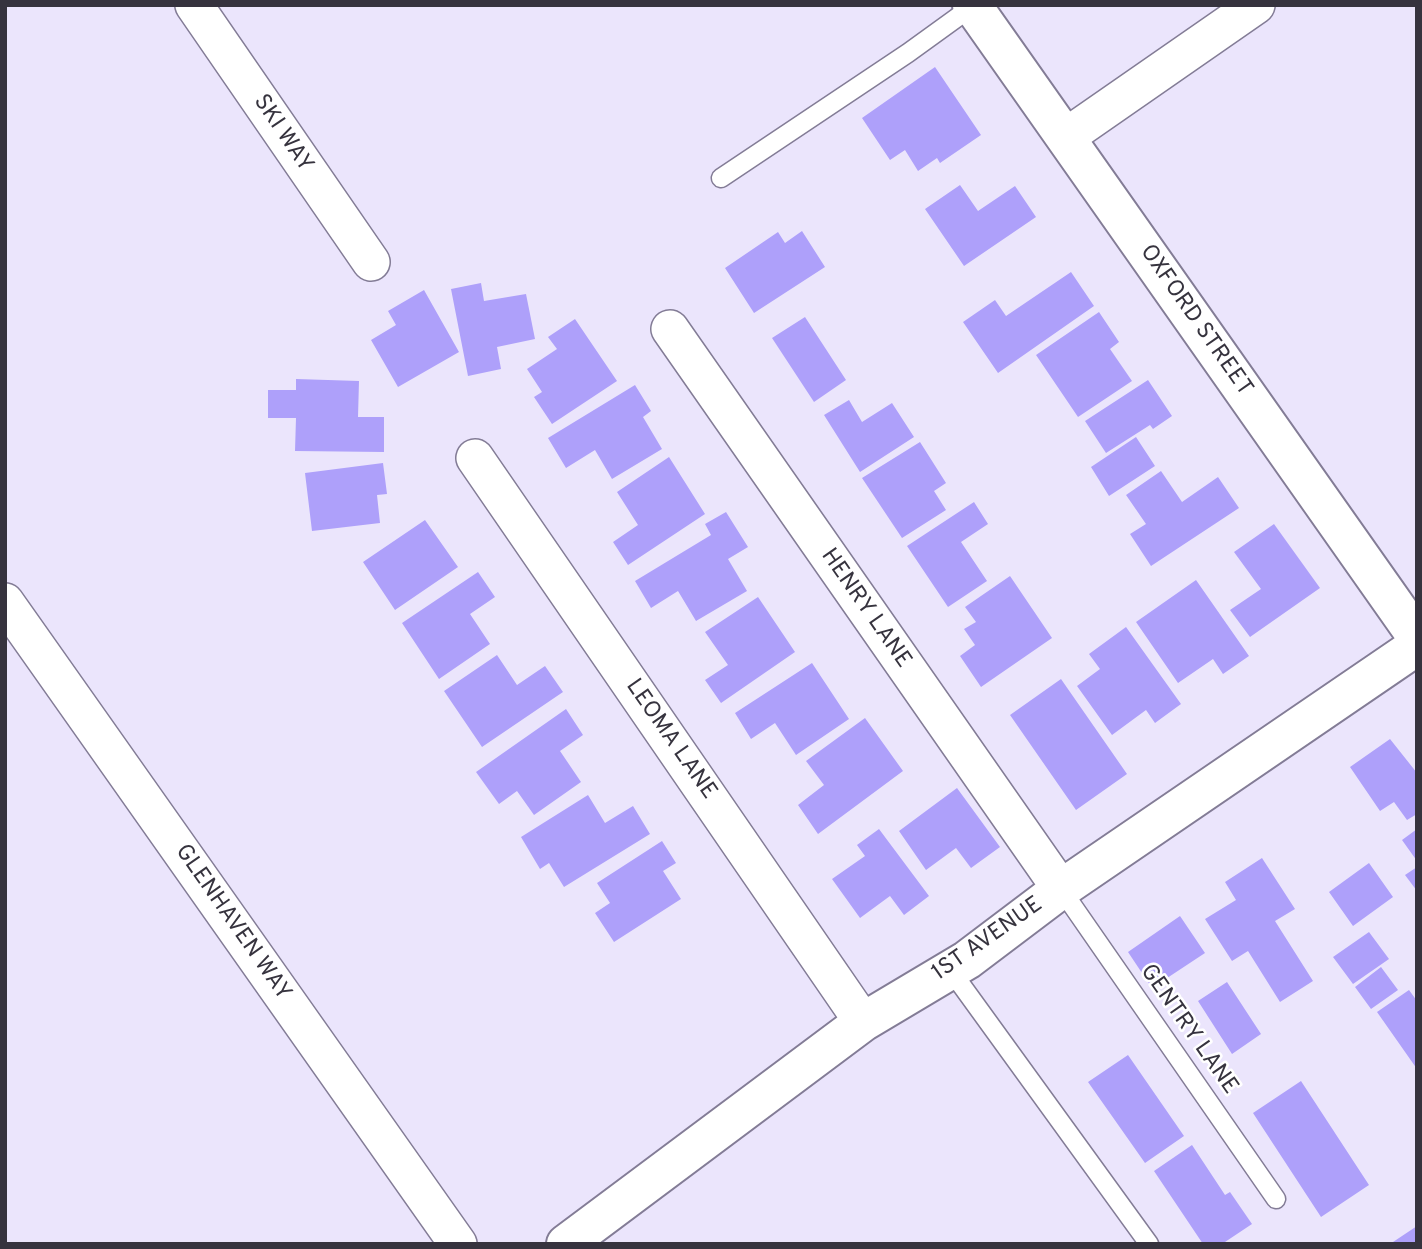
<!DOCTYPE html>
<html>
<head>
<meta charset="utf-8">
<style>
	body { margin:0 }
	#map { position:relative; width:1422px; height:1249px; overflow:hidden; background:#ebe5fc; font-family:Overpass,sans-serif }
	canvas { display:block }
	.frame { position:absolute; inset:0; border:7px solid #36333e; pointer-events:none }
</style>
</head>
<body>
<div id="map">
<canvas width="1422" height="1249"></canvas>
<div class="frame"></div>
</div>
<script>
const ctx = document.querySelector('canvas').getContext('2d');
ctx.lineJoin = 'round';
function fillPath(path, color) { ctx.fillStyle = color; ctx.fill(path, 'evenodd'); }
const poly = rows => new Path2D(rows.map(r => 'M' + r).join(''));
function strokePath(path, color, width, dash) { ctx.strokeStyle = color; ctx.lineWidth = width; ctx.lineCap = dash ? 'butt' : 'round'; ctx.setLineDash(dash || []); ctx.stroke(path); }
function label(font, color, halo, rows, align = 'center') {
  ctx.font = font + ' Overpass,sans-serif'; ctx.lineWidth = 5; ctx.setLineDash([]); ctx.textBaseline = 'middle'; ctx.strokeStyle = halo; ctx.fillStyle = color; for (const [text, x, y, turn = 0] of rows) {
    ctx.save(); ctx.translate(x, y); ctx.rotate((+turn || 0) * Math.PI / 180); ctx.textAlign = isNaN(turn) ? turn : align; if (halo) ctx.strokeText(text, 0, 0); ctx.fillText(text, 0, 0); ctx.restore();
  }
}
const building = poly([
	[935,67,981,135,940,163,937,158,918,171,905,150,890,160,862,118],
	[960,185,978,211,1015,186,1036,217,964,266,925,209],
	[802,231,825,267,754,313,725,268,778,232,785,243],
	[1071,272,1094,306,998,373,963,322,995,300,1006,316],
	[481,283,484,301,526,294,535,339,497,347,501,369,468,376,451,289],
	[424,290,459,352,398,387,371,340,396,325,388,311],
	[1099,312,1119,342,1110,349,1132,381,1078,417,1036,355],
	[805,317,846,380,814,402,772,338],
	[575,319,617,381,552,424,534,397,542,392,527,369,557,349,548,337],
	[296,379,359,381,358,417,384,417,384,452,295,451,296,418,268,418,268,390,296,390],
	[1148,380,1172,416,1153,429,1150,425,1106,453,1085,421],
	[635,385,651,411,643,417,662,449,612,479,595,450,566,468,548,438],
	[849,400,862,422,892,403,914,437,860,472,824,415],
	[1136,437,1155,466,1109,496,1091,467],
	[920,442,946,483,934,491,946,510,902,538,862,478],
	[669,457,705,514,628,565,613,542,638,525,617,492],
	[383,463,387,494,377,495,380,523,312,531,305,473],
	[1161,471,1182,502,1218,477,1239,508,1151,566,1130,534,1146,524,1126,495],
	[974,502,988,524,961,542,987,581,948,607,907,546],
	[726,512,748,547,728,559,747,591,696,621,678,591,651,608,635,581,711,535,705,524],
	[425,520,458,567,395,610,363,562],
	[1274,524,1320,588,1250,637,1230,610,1261,589,1234,552],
	[478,572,495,597,470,614,490,644,439,679,402,623],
	[1010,576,1052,638,981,687,960,656,975,645,964,629,976,622,965,607],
	[1196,580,1249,656,1223,674,1213,659,1178,683,1136,622],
	[758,597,795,652,721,703,705,680,728,665,705,632],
	[1126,627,1181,704,1155,723,1146,710,1112,735,1077,686,1100,669,1089,654],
	[497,655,517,685,545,666,563,692,482,747,444,691],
	[812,663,849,719,796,755,775,723,751,739,735,713],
	[1061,679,1127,774,1076,810,1010,715],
	[566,709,583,735,560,751,581,782,534,815,517,791,499,804,476,772],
	[865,718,903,771,818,834,798,805,824,785,806,761],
	[1390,739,1417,773,1417,814,1407,820,1394,802,1380,811,1350,767],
	[957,788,1000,847,971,868,956,848,926,870,899,831],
	[588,795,605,823,633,806,650,834,564,887,549,863,540,869,521,837],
	[879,829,929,896,904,915,890,896,860,918,832,879,865,856,857,845],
	[1417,829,1417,861,1402,840],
	[662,841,676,863,663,871,681,899,614,942,595,913,610,903,597,883],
	[1262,858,1295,909,1275,921,1313,981,1280,1002,1248,951,1232,961,1205,919,1236,900,1225,882],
	[1369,863,1393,897,1353,926,1329,892],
	[1417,867,1417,891,1405,875],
	[1180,916,1205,953,1152,988,1128,952],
	[1369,932,1389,959,1353,984,1333,957],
	[1381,967,1398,990,1371,1009,1355,987],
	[1227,982,1261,1034,1232,1054,1198,1001],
	[1409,990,1417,1001,1417,1069,1377,1012],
	[1128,1055,1184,1136,1145,1163,1088,1082],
	[1301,1081,1369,1185,1321,1217,1253,1113],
	[1192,1145,1225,1195,1230,1192,1252,1224,1222,1244,1203,1244,1154,1171],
	[1417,1226,1417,1244,1390,1244]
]);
const service = poly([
	[721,178,908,53,973,6],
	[1061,889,1276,1199],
	[949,968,1149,1244]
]);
const minor = poly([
	[194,5,371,262],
	[1066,137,1256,5],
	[670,329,1061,889],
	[475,458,863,1022],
	[5,602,458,1244]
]);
const tertiary = poly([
	[972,5,1417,637],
	[566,1244,863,1022,967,960,1061,889,1417,646]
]);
const streetNames = [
	["SKI WAY",282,134,56],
	["OXFORD STREET",1195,321,55],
	["HENRY LANE",865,609,55],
	["LEOMA LANE",670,740,55],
	["GLENHAVEN WAY",232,923,55],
	["1ST AVENUE",988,940,-35],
	["GENTRY LANE",1188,1030,55]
];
fillPath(building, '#aea0fa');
strokePath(service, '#837c96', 21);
strokePath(minor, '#837c96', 40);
strokePath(tertiary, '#837c96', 42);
strokePath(service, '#fff', 18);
strokePath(minor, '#fff', 37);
strokePath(tertiary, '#fff', 38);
label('23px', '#36333e', '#fff', streetNames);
</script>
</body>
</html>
